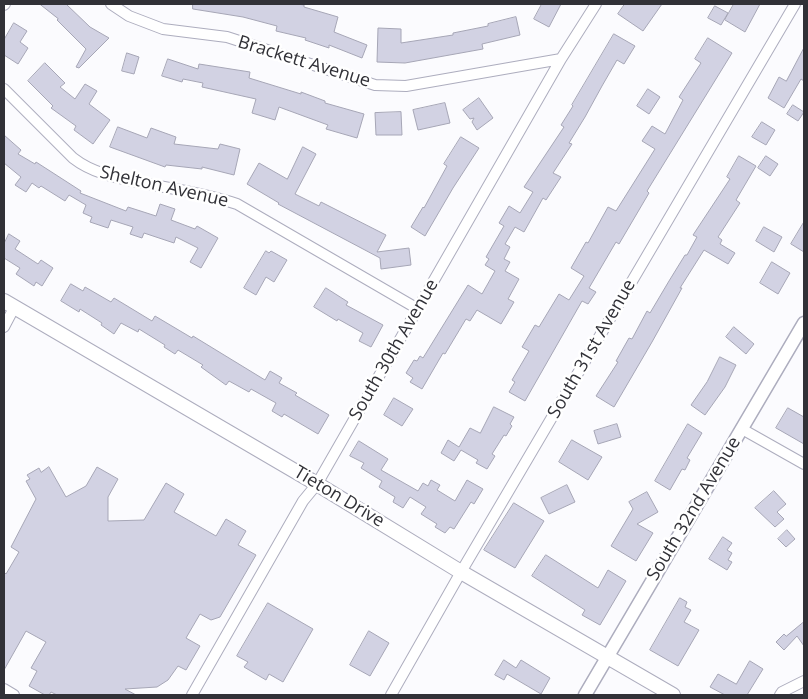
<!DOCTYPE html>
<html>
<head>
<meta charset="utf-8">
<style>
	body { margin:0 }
	#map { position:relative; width:808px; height:699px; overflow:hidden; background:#fbfbfe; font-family:"Open Sans",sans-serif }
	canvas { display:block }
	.frame { position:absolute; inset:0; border:5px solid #313137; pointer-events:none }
</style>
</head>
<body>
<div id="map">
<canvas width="808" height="699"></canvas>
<div class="frame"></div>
</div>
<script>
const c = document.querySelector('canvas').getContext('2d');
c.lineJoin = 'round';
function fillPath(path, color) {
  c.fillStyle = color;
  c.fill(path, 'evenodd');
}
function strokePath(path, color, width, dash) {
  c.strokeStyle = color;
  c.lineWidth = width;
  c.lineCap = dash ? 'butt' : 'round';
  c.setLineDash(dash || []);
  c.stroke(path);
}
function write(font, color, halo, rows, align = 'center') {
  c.font = font + ' "Open Sans",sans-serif';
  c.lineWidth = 5;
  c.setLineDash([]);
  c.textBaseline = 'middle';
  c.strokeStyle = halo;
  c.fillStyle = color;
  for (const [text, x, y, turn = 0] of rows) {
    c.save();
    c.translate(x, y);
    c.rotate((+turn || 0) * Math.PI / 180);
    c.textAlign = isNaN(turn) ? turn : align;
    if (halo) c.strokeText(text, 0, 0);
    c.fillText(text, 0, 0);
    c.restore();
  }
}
const building = new Path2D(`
	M40,4H66L90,27L109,38L79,68L76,67L86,49L57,20L58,19Z
	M193,4H298L304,5V7L338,17L334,32L367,45L362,58L329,45V48L305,40L306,38L276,31L277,26L243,17L193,9Z
	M542,4H561L549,27L534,19Z
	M625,4H662L643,31L618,14Z
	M734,4H760L745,32L725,20Z
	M715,6L728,13L721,25L708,18Z
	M516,17L520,35L482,44L483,49L405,63L377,62L378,28L401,29V43L453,35V33L488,26V24Z
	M14,23L27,31L20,42L28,48L18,64L4,55V40Z
	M614,34L635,46L624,64L617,60L602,86L585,117L569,143L572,144L553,173L561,177L546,200L543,198L524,232L515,227L505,244L510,247L504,259L510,262L505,271L519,279L508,299L514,302L501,324L477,310L470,321L466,319L445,354L443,353L422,389L410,382L413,378L406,373L414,360L417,361L420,356L423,358L468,285L482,294L495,271L485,265L489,259L486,257L504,226L499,223L509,206L520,213L533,192L524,187L564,127L561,125L573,106L572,105Z
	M708,38L732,53L647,191L649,193L619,244L616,242L589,288L596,292L588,304L582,301L525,401L509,392L515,382L512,380L529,351L522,347L535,325L539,327L559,294L569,300L584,276L571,268L586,242L588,243L608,207L616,211L655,149L642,141L652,126L665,134L683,100L679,97L701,63L695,59Z
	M804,48V81L801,79L784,108L768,98L779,77L786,81Z
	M127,53L139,57L134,74L122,71Z
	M168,59L198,69L199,64L250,72L249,78L301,94V92L325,101V103L364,114L357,138L326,129L328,125L279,107L275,120L252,113L256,99L202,87L203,83L183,79L182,82L162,76Z
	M45,63L65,83L60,87L75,99L85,84L97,91L89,104L110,120L93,144L74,130L76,126L51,108L53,106L28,81Z
	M648,89L660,97L649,114L637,106Z
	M479,98L493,118L477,130L472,122L474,118L470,119L463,110Z
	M445,103L450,123L418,130L413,110Z
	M793,105L804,112L798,121L787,114Z
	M401,112L402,135H376L375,113Z
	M762,122L775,130L766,145L752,137Z
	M118,127L147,138L151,128L176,137L174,144L218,149L220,144L240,149L234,175L202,167V169L166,165L165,167L110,147Z
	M4,135L21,150L18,154L35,164L36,162L50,171L81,191L80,193L126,211L128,207L156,216L160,204L175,209L171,220L195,229L197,226L218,238L201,268L190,262L198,248L176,237L174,243L144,233L142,238L130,234L133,227L111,220L108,228L90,222L92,217L83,213L86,205L69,195L65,201L41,186L39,188L32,183L26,192L15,185L21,177L4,163Z
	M461,137L479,148L453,188L425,236L411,227L423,207L424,208L447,166L444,164Z
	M303,147L316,154L295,194L319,206L321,202L386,235L377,252L409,248L411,265L381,269L380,258L278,204L279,203L247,184L259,163L287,179Z
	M739,156L756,166L736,200L740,203L718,237L722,240L720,244L735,253L728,264L704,250L680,288H682L652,342L614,407L596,396L618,362L616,361L629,338L632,339L647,311L650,313L669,281L685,255H687L697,237L693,235L730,179L727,177Z
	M766,156L778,164L770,176L758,168Z
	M804,222V252L791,244Z
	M764,227L782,237L774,252L756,241Z
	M9,234L20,241L15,249L38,264L41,260L53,268L42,286L36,282L34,286L16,274L20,268L4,258V244Z
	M266,251L269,253L271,251L287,260L274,282L266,277L256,295L244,288Z
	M772,262L790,273L778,294L760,283Z
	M71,284L83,291L85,287L111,302L114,298L152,321L155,316L192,338L193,336L265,380L270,371L282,378L279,383L297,393L295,395L329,415L318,434L284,414L282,417L272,411L276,403L251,389L249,392L229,381L226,385L201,367L203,365L178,350L175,354L164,347L165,345L139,329L138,332L121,323L114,334L101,325L102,323L80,309L79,312L61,301Z
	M326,288L348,302L346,305L383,325L371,347L359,341L363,333L338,319L337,321L314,307Z
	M734,327L754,344L746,354L726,337Z
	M720,357L736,365L725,387L705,415L691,405L707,382Z
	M394,398L413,409L402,426L384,415Z
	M494,407L514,417L510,424L512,426L506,436L504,435L492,454L495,456L487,469L476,463L478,460L461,450L454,461L441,453L448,440L459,447L470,428L480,433Z
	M788,408L804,417V444L776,428Z
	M617,424L621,437L598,444L594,431Z
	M688,424L702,433L687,458L690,460L685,470L682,469L670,490L655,481Z
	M572,440L602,457L588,480L559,462Z
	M359,441L388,459L381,470L418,491L423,483L428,486L431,480L440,485L437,490L455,501L467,480L483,489L474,504L471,502L454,529L450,527L445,533L435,527L437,524L421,514L426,507L410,497L403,508L393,502L395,497L379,487L382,481L361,468L364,463L350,456Z
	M49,467L66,497L86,486L97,467L118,479L108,497V521L144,520L166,483L184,494L174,512L216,536L226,519L246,531L238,545L256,555L220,617L211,620L200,614L186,638L200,646L186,670L178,666L168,680L157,687L125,689L136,695H57L51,692L49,695H45L29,686L37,671L31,668L46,642L26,631L4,670V572L6,574L19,552L11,547L36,499L26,481L30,479L27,475L39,468L41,472Z
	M567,485L575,502L549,514L541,498Z
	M774,491L786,504L777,512L784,519L775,527L755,508Z
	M647,492L658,512L637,524L653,533L636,561L611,546L633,509L629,502Z
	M514,503L544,521L515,568L484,550Z
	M787,530L795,539L786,547L778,539Z
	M723,537L732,543L727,550L732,553L728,560L732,562L727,570L709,559Z
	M546,555L598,588L608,570L626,581L600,625L582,615L585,610L532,576Z
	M680,598L687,602L685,607L691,610L684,622L699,630L678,666L650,650Z
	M268,603L313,629L283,682L269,674L266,680L244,667L248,662L237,656Z
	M804,622V646L797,636L784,650L776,642L784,634L786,636Z
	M369,631L389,643L370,676L350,665Z
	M504,660L516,668L521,660L550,678L541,694L507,674L504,680L495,675Z
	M750,661L763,669L747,695H725L710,687L718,674L736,684Z`);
const minor = new Path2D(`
	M111,4L129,16L163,29L227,37L375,85L406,86L561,59
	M4,5L5,4
	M4,89L73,158C96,176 125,179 153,185C182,190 210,195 237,204L418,309
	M4,327L14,308
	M742,429L804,464
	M4,689L14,695
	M192,695L303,501L317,484L561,59L596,4
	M391,695L461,572L795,4
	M780,695L782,692L804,681`);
const tertiary = new Path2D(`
	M585,695L804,323`);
const secondary = new Path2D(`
	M4,301L317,484L461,572L673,695`);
const streetNames = [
	["Brackett Avenue",304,62,17],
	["Shelton Avenue",164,187,13],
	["South 31st Avenue",592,349,-60],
	["South 30th Avenue",394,350,-60],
	["Tieton Drive",339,497,31],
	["South 32nd Avenue",694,509,-59]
];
fillPath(building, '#d2d2e3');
strokePath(building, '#a6a6b6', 1);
strokePath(minor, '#adadbe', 12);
strokePath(tertiary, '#adadbe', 15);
strokePath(secondary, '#adadbe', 16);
strokePath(minor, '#fff', 10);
strokePath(tertiary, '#fff', 12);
strokePath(secondary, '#fff', 14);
write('18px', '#313137', '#fff', streetNames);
</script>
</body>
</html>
